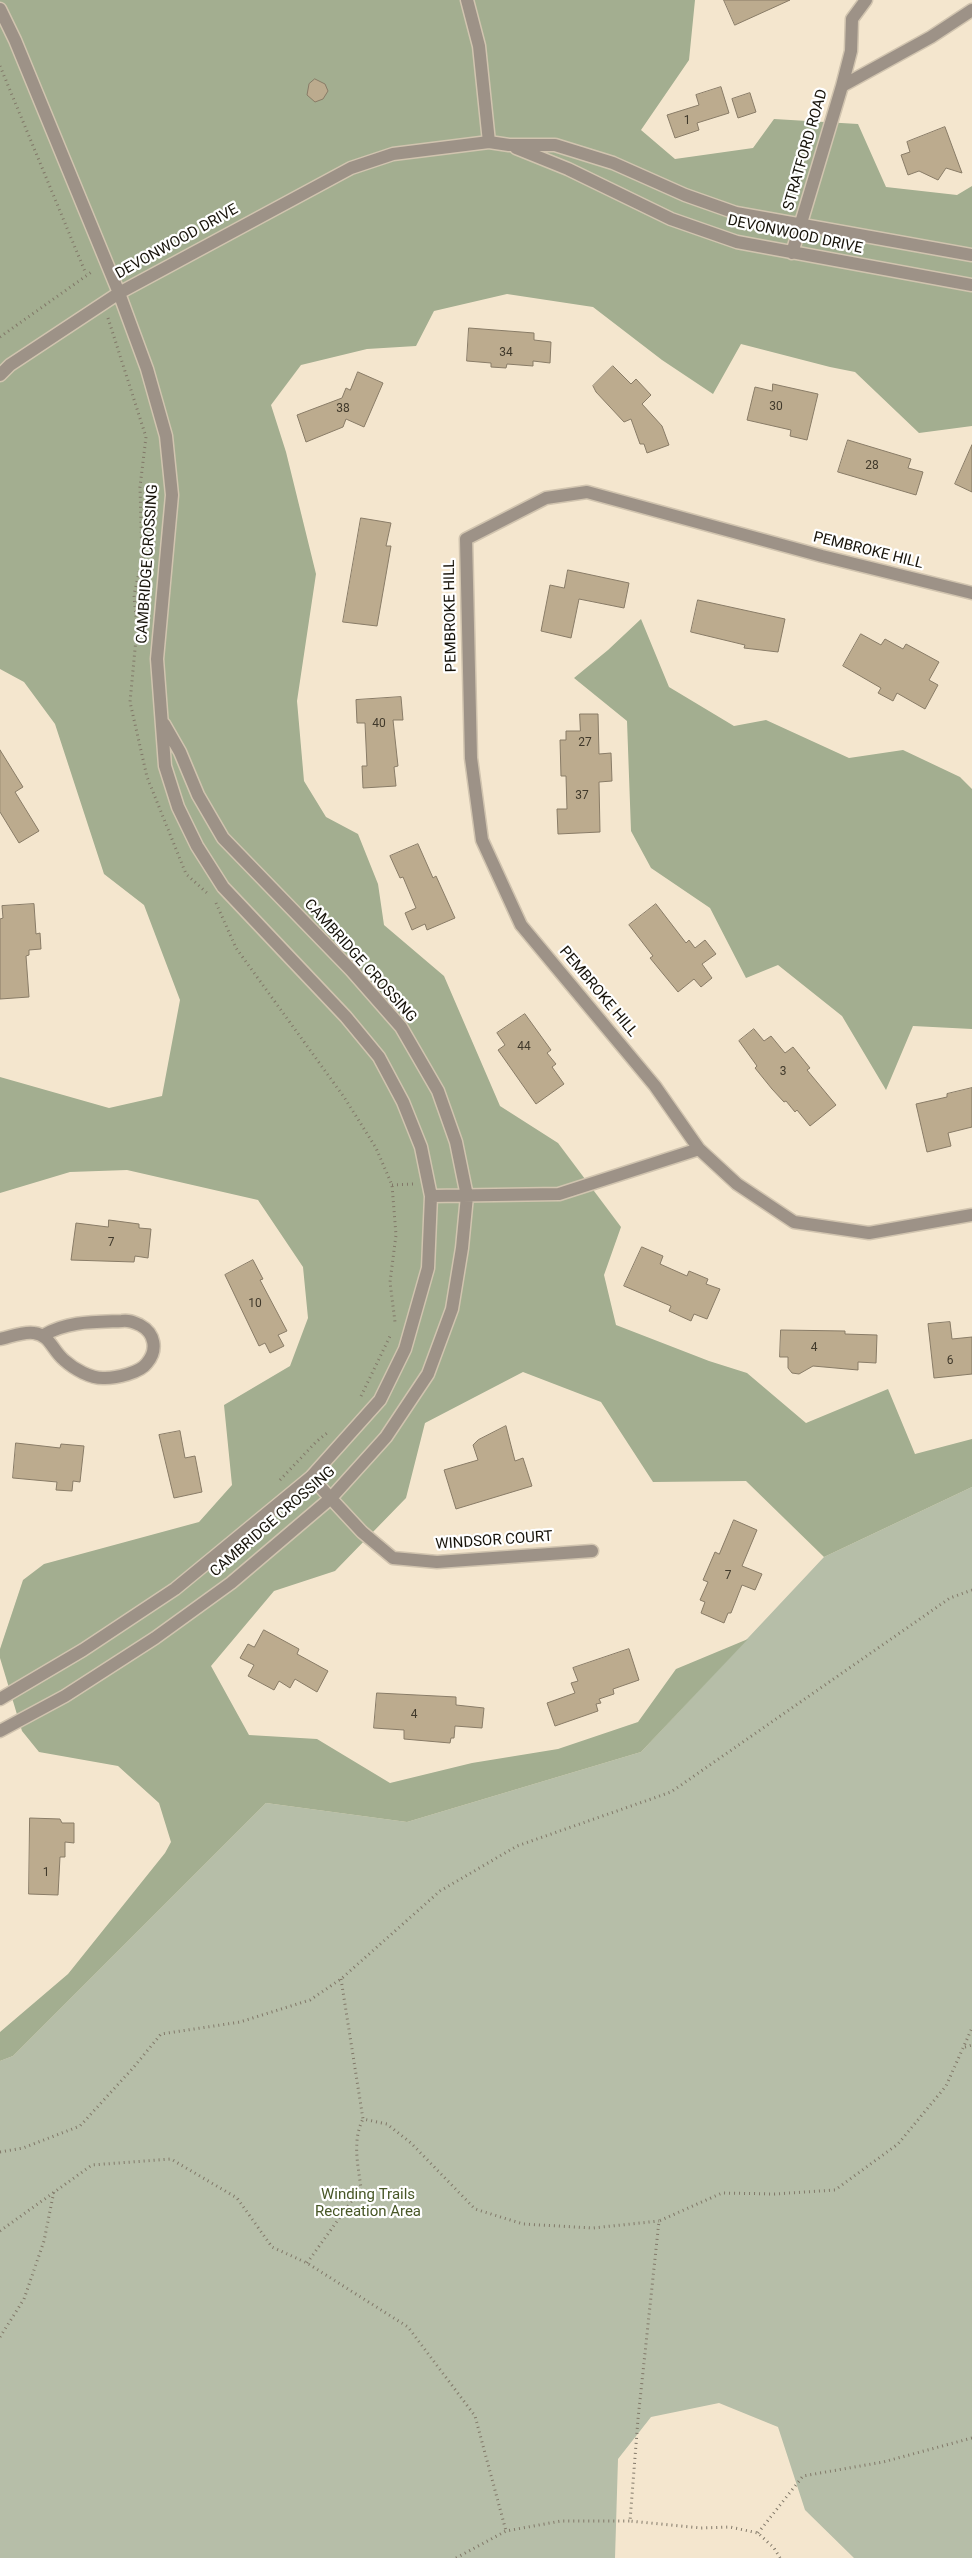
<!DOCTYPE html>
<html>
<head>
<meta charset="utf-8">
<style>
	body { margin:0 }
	canvas { display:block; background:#f4e6ce }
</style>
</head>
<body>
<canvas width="972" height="2558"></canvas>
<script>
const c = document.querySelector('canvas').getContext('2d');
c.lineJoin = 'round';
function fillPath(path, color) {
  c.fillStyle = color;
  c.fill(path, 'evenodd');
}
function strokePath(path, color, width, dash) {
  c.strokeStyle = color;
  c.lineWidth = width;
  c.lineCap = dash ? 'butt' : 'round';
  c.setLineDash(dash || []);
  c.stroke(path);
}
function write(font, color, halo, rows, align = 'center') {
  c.font = font + ' Roboto,sans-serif';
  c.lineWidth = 4.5;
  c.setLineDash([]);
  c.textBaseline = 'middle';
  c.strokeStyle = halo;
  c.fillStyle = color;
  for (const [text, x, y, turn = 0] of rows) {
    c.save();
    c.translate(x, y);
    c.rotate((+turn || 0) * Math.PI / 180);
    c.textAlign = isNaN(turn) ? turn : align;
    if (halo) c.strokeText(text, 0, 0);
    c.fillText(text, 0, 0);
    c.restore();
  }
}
const green = new Path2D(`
	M972,1487V2558H854L805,2510L778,2427L719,2403L651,2417L618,2459L615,2558H0V2061L13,2056L266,1803L407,1822L641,1752L824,1557Z`);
const forest = new Path2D(`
	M0,0H695L689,60L641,130L675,159L753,148L774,119L858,124L886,187L957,195L972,186V426L919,433L855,372L830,367L741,344L713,394L662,360L593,307L507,294L434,311L416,346L367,349L301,365L271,405L286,452L316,574L297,701L304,781L326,817L358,834L378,884L384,925L444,976L500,1106L558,1143L621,1227L604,1275L616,1325L709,1361L747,1373L806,1423L888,1389L915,1454L972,1439V1487L824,1557L746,1481L653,1482L601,1402L523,1372L425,1423L406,1498L335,1571L274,1591L211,1666L249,1735L317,1739L390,1783L472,1763L558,1749L638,1722L676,1669L748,1639L641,1752L407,1822L266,1803L13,2056L0,2061V2032L68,1974L165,1853L171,1842L159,1803L118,1766L39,1752L22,1731L0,1658V1649L23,1580L44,1564L199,1522L232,1485L224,1405L290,1366L308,1318L303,1267L258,1200L127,1170L70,1172L0,1193V1077L109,1108L162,1096L180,1000L144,905L104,874L55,724L24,682L0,669Z
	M641,619L669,687L734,726L766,720L849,758L903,750L960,777L972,789V1029L913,1026L886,1090L842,1016L778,965L746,978L710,908L651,868L631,831L627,721L574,678L608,650Z`);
const building = new Path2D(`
	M724,0H790L735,25Z
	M315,79L325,84L328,91L323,99L315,102L307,95L309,84Z
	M721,87L729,113L697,123L699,130L675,138L667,115L699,105L696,95Z
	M750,93L756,112L738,118L732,99Z
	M945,127L962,173L946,168L938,180L919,171L908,175L901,155L910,152L907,142Z
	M469,328L534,333V340L551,342L550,363L533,361V366L507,364L506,368L491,367V363L467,361Z
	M613,366L631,384L636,379L651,395L642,404L662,426L669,445L647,453L644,444H640L631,419L624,422L596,392L593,386Z
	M358,372L383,383L364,427L346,419L343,427L306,442L297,415L342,398L346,388L350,390Z
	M773,384L818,394L807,440L790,436L791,430L747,420L755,387L772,391Z
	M848,440L911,459L908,468L923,472L916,495L838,472Z
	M972,445V492L955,484Z
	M361,518L391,523L386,546H391L377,626L343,622Z
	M568,570L629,583L624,608L579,599L571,638L541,631L550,585L564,588Z
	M698,600L785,619L778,652L744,648L745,645L691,632Z
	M861,634L881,645L885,639L903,649L906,644L939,662L929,680L938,685L925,709L897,693L893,701L878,693L881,688L843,666Z
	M401,697L403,720H393L398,766L394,767L396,786L363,788L362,766H367L365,723H357L356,700Z
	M580,714H598L599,754L611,753L612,781L599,782L600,832L558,834L557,809H567L566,776H561L560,740H566V731H580Z
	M0,750L23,787L15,792L39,831L19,843L0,812Z
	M418,844L433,878L436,876L455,918L427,930L425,924L412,930L405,913L416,908L403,877L400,878L390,856Z
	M34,904L36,934L40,933L41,949L29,950V955L26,956L29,997L0,999V919L3,918L2,906Z
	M656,904L686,943L689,940L695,948L705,940L716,954L702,964L712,978L701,987L694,979L678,992L650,958L653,956L629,925Z
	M525,1014L551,1050L547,1053L556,1064L552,1067L564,1084L536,1104L498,1050L505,1045L497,1033Z
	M754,1029L764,1041L771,1036L785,1053L793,1047L810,1068L807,1070L836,1105L810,1126L797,1110L795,1112L786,1101L784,1102L772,1089L755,1068L757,1066L739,1041Z
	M972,1088V1127L948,1133L951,1146L927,1152L916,1104L947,1097V1094Z
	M109,1220L139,1224V1228L151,1229L148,1258L135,1256L134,1262L71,1260L76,1223L108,1227Z
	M642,1247L663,1256L660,1264L687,1276L689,1271L708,1279L706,1284L720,1289L707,1319L694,1314L691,1321L669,1311L671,1306L624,1286Z
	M253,1260L263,1279L260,1280L287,1331L278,1335L284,1346L270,1353L265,1343L259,1346L225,1275Z
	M950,1322L952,1339L972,1337V1374L934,1378L928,1324Z
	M781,1330L845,1331V1334L877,1335L876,1363L858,1362V1370L813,1366L799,1374L792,1373L788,1368V1357H780Z
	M506,1426L515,1461L523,1458L532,1486L456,1509L444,1470L478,1460L473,1445L478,1440Z
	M180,1431L185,1458L195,1456L202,1492L174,1498L159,1435Z
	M16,1443L60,1448L61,1444L84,1446L80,1482L73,1481L72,1491L56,1490L57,1482L13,1478Z
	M734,1520L757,1530L742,1566L762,1574L755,1590L742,1585L731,1613H728L724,1623L701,1613L705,1602L700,1600L708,1582L703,1580L715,1552L719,1554Z
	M264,1630L299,1649L297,1654L328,1671L317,1692L295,1679L290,1688L279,1681L274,1690L248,1676L254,1665L240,1658L248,1644L254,1647Z
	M629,1649L639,1680L613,1689L614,1694L599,1699L601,1703L596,1704L598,1711L555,1726L547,1703L575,1693L571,1683L578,1681L573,1668Z
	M377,1693L456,1697V1705L484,1708L482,1728L455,1726L454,1738H451L450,1743L404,1739V1730L374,1728Z
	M30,1818L60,1819L62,1823H74V1843L65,1842V1857H60L58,1895L29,1894Z`);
const path = new Path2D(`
	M0,66L86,274
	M108,318L146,437L140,487L142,559L134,595L137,628L130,702L147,777L186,874L207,893
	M0,337L93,271
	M216,903L236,948L344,1097L376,1148L392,1185L396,1235L390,1282L395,1322
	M392,1185L414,1184
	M361,1396L391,1334
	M280,1480L316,1442L327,1433
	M341,1979L363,2119L387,2124L411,2143L475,2209L523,2224L593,2228L659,2221
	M965,2047L972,2045
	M0,2152L23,2148L80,2126L133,2068L161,2034L240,2022L310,2000L341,1979L440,1891L517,1846L671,1792L950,1598L972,1590
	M0,2231L92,2165L171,2159L237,2198L272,2247L307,2263L408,2327L475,2416L506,2531
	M307,2263L361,2188C358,2165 352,2141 363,2119
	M0,2337L24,2299L44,2241L54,2191
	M758,2533L803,2476L883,2462L972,2438
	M456,2558L506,2531L561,2521H630
	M780,2558L774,2548L758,2533L730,2527L701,2528L630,2521L638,2419L659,2221L722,2193L775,2194L835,2190L898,2144L946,2086L972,2028`);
const minor = new Path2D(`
	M467,0L479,46L489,142
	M0,9L15,40L119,293L351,168L393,154L489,142L509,145H555L613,163L685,195L736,213L972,255
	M842,86L851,51L852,19L866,0
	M516,148L568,169L671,219L737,242L972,285
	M792,253L842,86L931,37L972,10
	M0,375L10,365L119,293L147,369L166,436L172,495L157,659L165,766L178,807L197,846L223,887L346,1017L379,1057L403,1102L421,1147L431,1196L428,1268L405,1349L380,1400L311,1477L175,1589L83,1650L0,1699
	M972,593L822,556L587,492L546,498L466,539L471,758L482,840L521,925L655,1086L699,1149L737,1184L794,1222L869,1233L972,1215
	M431,1196L559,1194L699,1149
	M0,1339C10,1337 24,1331 34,1333C50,1335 52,1350 64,1360C74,1369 91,1379 105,1378C116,1378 140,1373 147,1363C158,1350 155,1333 140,1325C133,1322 129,1320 122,1321C94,1322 68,1321 44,1335
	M311,1477L362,1532L393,1558L437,1562L592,1551
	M0,1731L65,1696L155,1638L231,1583L331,1498L386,1437L428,1374L452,1309L462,1248L467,1196L456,1142L438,1091L401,1027L351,970L223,838L198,795L180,752L164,724`);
const numberNames = [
	["1",687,121],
	["34",506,353],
	["30",776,407],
	["38",343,409],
	["28",872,466],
	["40",379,724],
	["27",585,743],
	["37",582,796],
	["44",524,1047],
	["3",783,1072],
	["7",111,1243],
	["10",255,1304],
	["4",814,1348],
	["6",950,1361],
	["7",728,1576],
	["4",414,1715],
	["1",46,1873]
];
const streetNames = [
	["STRATFORD ROAD",806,150,-74],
	["DEVONWOOD DRIVE",795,235,12],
	["DEVONWOOD DRIVE",177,242,-29],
	["PEMBROKE HILL",868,551,14],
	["CAMBRIDGE CROSSING",148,564,-86],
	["PEMBROKE HILL",451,616,-91],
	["CAMBRIDGE CROSSING",360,961,48],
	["PEMBROKE HILL",598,992,50],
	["CAMBRIDGE CROSSING",273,1522,-41],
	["WINDSOR COURT",494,1541,-4]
];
const parkNames = [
	["Winding Trails",368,2195],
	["Recreation Area",368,2212]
];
fillPath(green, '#b6bea8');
fillPath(forest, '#a3ae90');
fillPath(building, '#bcab8e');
strokePath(building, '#897c67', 1);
strokePath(minor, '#d1c4af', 15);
strokePath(path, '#817868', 3, [1, 4]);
strokePath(minor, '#9d9287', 12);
write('12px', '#40392b', null, numberNames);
write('15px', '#17130a', '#fff', streetNames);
write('15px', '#485727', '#fff', parkNames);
</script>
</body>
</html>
